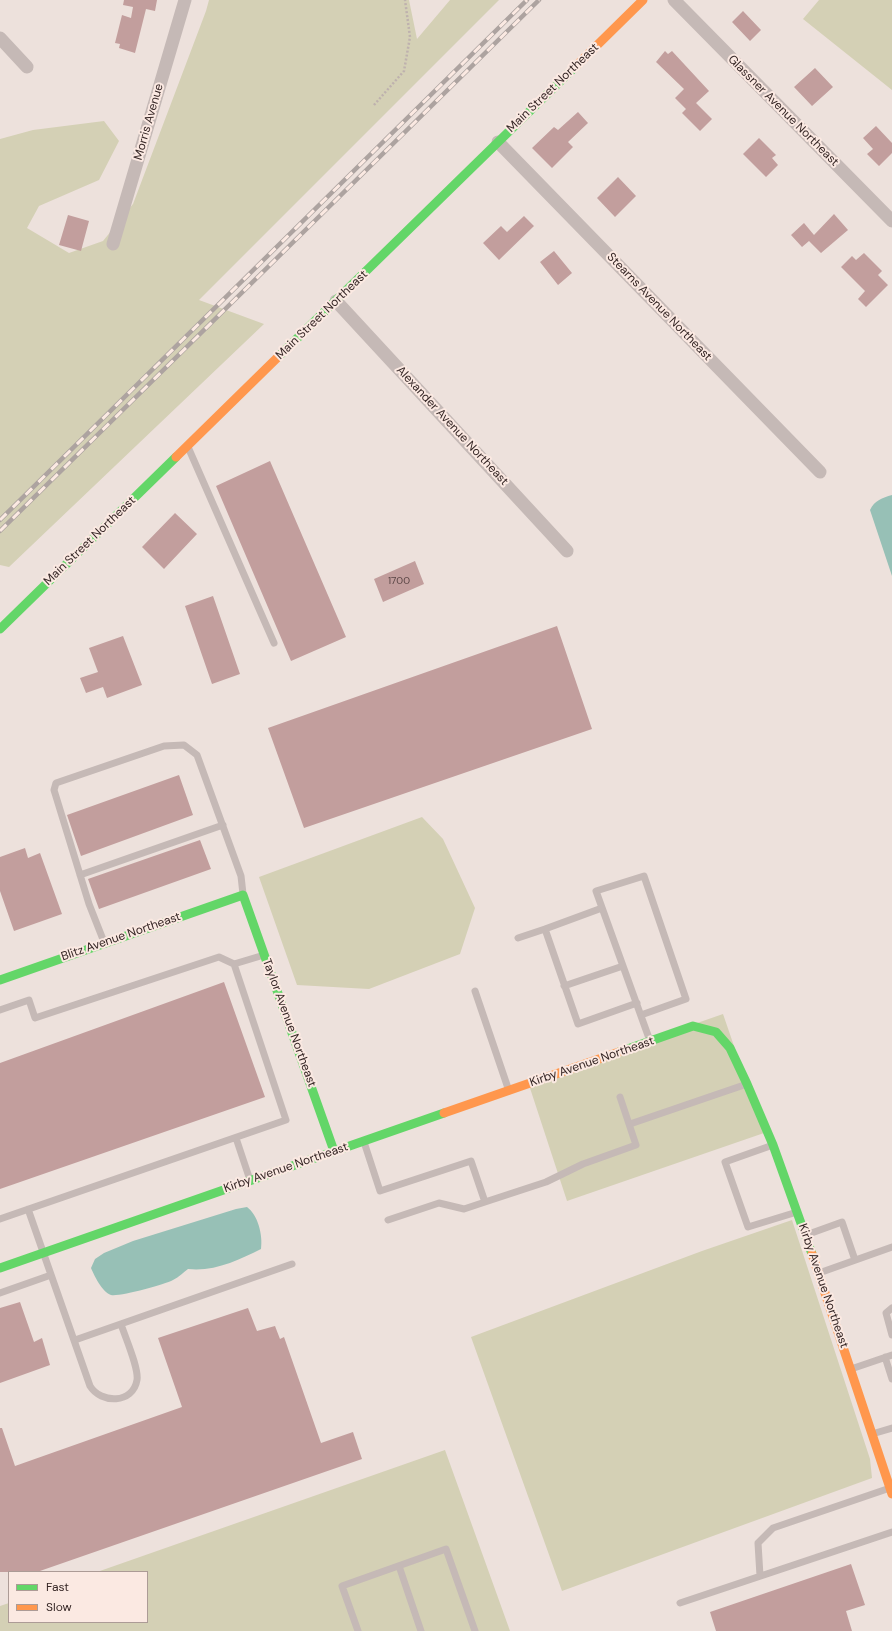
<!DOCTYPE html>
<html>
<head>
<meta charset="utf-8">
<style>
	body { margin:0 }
	#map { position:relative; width:892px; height:1631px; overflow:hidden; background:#ede1dc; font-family:"DM Sans",sans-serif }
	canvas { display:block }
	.legend { position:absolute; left:8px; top:1571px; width:140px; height:52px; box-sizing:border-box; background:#fbe9e2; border:1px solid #ac9b96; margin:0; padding:5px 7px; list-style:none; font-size:12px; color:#352625 }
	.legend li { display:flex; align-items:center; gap:8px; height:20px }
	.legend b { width:20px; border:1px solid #ac9b96 }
</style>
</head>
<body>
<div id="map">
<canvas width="892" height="1631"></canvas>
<ul class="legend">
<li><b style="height:5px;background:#63d668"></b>Fast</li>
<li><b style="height:5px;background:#ff974d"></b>Slow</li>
</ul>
</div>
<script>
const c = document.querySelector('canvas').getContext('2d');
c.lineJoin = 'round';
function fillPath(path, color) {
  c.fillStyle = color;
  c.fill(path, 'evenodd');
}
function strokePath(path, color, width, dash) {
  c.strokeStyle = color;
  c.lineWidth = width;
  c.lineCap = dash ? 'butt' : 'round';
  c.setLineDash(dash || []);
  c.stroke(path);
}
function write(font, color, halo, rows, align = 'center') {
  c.font = font + ' "DM Sans",sans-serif';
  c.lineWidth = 4;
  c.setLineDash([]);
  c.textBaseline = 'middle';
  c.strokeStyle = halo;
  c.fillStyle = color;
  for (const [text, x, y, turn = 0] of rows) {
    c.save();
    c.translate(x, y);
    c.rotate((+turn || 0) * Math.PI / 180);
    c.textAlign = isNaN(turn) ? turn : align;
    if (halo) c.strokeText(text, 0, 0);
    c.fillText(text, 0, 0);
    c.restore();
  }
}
const green = new Path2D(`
	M209,0H409L417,39L450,0H499L199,300L264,324L9,567L0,565V139L33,130L104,121L119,141L99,180L39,206L27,228L69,253L103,241L133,204L206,11Z
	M819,0H892V90L803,19Z
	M422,817L443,839L475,908L460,954L369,989L297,985L259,877Z
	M723,1014L764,1133L567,1201L528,1082Z
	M792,1220L870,1459L872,1478L562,1591L471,1337L702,1251Z
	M445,1450L510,1631H0V1606L9,1603V1622H147V1572H97Z`);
const water = new Path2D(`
	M892,495V576L870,510C875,500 882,498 892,495Z
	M247,1207C258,1215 263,1235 261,1249C239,1260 214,1272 188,1269C184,1272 179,1277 173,1280C164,1285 119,1297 111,1295C102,1292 94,1275 91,1268L95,1259L104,1253L133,1241L236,1209Z`);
const building = new Path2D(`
	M124,0H157L155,11L146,9L135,53L119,48L120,44L115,43L122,15L131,18L133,7L123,5Z
	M743,11L761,30L750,41L732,22Z
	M665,51L668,54L672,51L709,91L696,103L712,119L700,131L682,113L686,109L675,98L684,89L656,62Z
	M815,68L833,87L812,106L794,87Z
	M578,112L588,123L568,142L573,147L552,168L532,148L554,127L558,130Z
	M876,126L892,143V153L879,166L867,154L873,149L863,138Z
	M759,138L776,155L772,158L778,165L766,177L743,154Z
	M618,177L636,196L615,217L597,198Z
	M834,214L848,230L821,253L809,241L802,247L791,235L804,223L814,235Z
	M68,215L89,221L81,251L59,245Z
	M524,216L534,226L499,260L483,243L501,226L507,232Z
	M554,251L572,273L558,285L540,262Z
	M864,253L882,271L878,275L888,285L866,307L858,299L865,291L841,267L852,256L856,260Z
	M270,461L346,637L291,661L216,486Z
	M175,513L197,534L164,569L142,547Z
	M415,561L424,584L383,602L374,579Z
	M213,596L240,674L212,684L185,606Z
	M557,626L592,729L304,828L268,728Z
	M123,636L142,685L107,698L103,687L86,693L80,678L98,672L89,648Z
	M179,775L193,815L81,856L67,815Z
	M200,840L211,869L99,909L88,879Z
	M25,848L28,858L40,853L62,914L14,931L0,891V857Z
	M224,982L265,1097L0,1189V1063Z
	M20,1302L34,1342L42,1338L50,1365L0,1383V1308Z
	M248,1308L257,1331L275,1326L280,1339L284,1337L321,1443L353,1432L362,1459L37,1572H0V1428H2L15,1466L182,1407L158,1338Z
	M851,1564L865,1605L846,1611L852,1631H716L710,1612Z`);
const path = new Path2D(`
	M374,105L404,71L410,37L405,0`);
const lane = new Path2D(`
	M188,447L274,643
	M80,875L223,825
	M602,908L545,929L578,1024L637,1003
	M518,938L545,929
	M104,942L89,904L54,790L56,783L164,746L184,745L197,755L241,876L243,894
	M564,986L623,966
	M475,991L509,1091
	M0,1010L29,1000L35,1018L219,957L234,964L264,955
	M641,1015L686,999L644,876L596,891L650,1041
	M630,1124L747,1084
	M236,1138L250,1180
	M364,1142L380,1191L471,1161L485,1202L464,1209L439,1203L388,1220
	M773,1145L725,1162L748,1227L797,1212
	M485,1202L546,1182L583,1164L636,1145L620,1097
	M28,1209L90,1386C101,1404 133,1404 137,1380C139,1368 125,1337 121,1324
	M0,1219L286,1120L234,964
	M806,1235L842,1222L855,1260
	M819,1273L892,1247
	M0,1293L51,1275
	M892,1308L886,1313L892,1335
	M75,1340L292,1264
	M885,1357L892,1379
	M851,1369L892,1355
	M872,1434L892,1428
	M399,1566L421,1631
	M760,1576L758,1543L773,1528L890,1488
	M680,1603L892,1532
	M358,1631L342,1586L446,1549L475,1631`);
const street = new Path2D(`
	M674,0L892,221
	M0,38L27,67
	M498,142L820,472
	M113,244L185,0
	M336,301L567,551`);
const fast = new Path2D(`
	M278,357L577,65
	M0,629L176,457
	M0,980L243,895L334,1151
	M619,1052L693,1026L716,1032L730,1048L747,1084L773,1145L812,1254
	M0,1268L444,1113`);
const slow = new Path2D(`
	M577,65L643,0
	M176,457L278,357
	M444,1113L619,1052
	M812,1254L892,1494`);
const rail = new Path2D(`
	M0,520L527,0
	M0,531L539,0`);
const numberNames = [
	["1700",399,581]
];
const streetNames = [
	["Main Street Northeast",553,88,-44],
	["Glassner Avenue Northeast",783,111,45],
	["Morris Avenue",149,122,-74],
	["Stearns Avenue Northeast",659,307,46],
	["Main Street Northeast",322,315,-44],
	["Alexander Avenue Northeast",452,426,47],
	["Main Street Northeast",90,541,-44],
	["Blitz Avenue Northeast",121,937,-19],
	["Taylor Avenue Northeast",289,1023,70],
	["Kirby Avenue Northeast",592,1062,-19],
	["Kirby Avenue Northeast",286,1168,-19],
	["Kirby Avenue Northeast",823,1286,71]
];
fillPath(green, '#d4d0b5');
fillPath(water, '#97c0b6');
fillPath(building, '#c29e9d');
strokePath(path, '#beb1ae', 2.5, [2, 2]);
strokePath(lane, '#c5b9b6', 7);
strokePath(street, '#c5b9b6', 13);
strokePath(fast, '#63d668', 9);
strokePath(slow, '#ff974d', 9);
strokePath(rail, '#ada3a0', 4.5);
strokePath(rail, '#fbe9e2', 3, [9]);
write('10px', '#584443', null, numberNames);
write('12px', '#352625', '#fbe9e2', streetNames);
</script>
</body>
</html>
